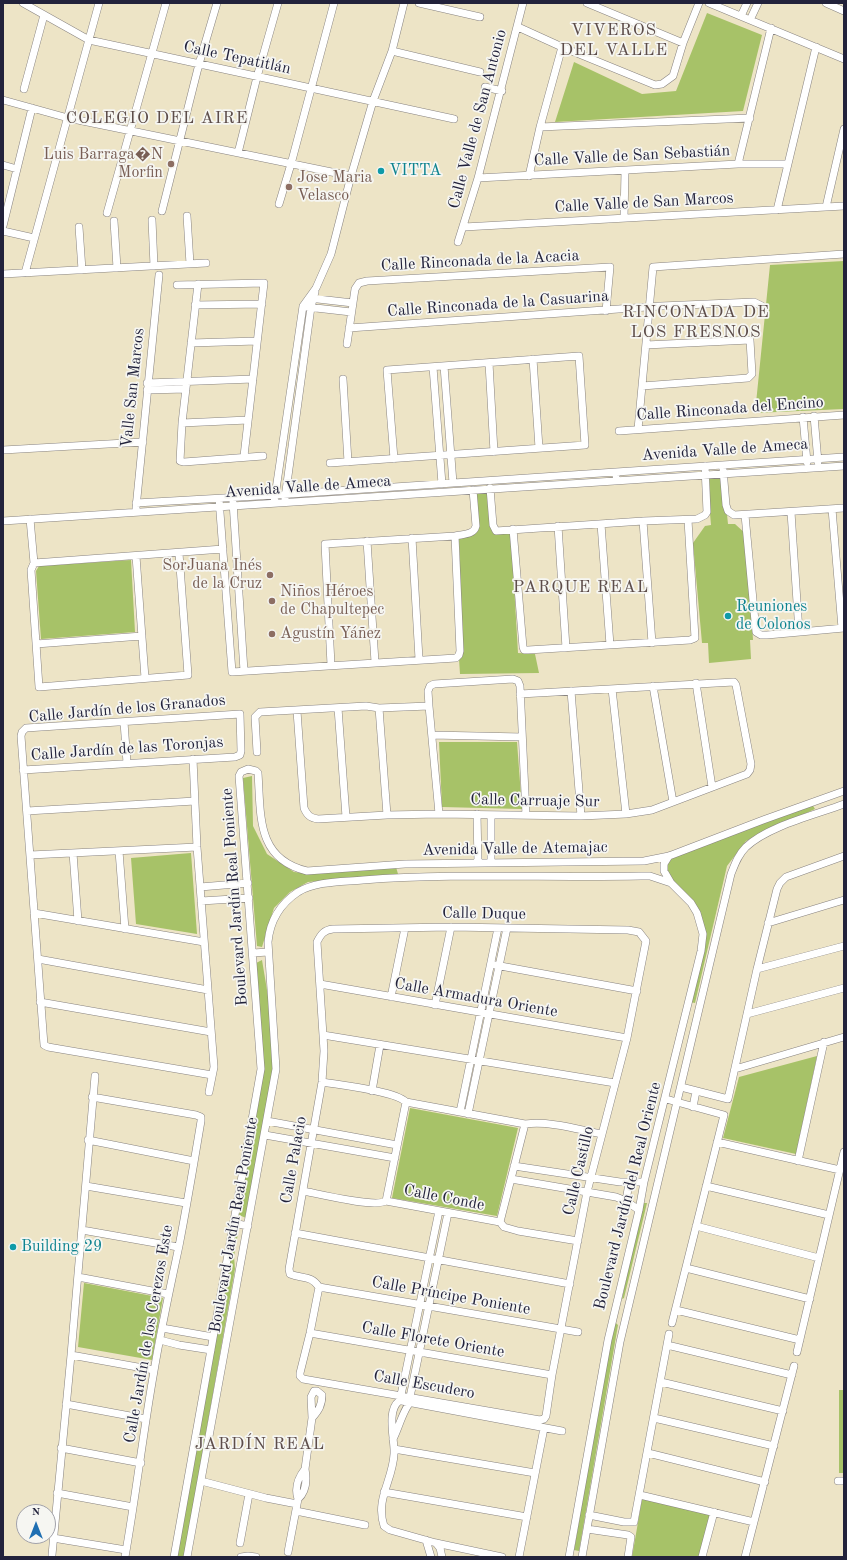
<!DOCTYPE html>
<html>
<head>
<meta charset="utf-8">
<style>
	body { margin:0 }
	#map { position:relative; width:847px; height:1560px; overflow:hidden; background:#ede4c6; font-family:"Old Standard TT",serif }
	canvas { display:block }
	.frame { position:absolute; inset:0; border:4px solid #22223b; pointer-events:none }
	.north { position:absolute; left:16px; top:1504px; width:40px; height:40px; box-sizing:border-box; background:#f6f6f2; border:1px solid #a1a1a9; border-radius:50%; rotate:0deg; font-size:11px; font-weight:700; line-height:16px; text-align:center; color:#22223b }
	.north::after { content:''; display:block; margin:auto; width:14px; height:18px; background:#1f6fb2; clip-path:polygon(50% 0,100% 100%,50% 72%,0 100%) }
</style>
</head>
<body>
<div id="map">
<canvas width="847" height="1560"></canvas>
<div class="frame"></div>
<div class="north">N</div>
</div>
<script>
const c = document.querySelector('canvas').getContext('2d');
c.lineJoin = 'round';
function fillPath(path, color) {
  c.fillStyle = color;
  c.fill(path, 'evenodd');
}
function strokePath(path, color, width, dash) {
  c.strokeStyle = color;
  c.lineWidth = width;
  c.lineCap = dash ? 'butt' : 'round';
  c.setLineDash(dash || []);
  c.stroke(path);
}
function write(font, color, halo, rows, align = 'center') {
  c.font = font + ' "Old Standard TT",serif';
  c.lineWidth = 3.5;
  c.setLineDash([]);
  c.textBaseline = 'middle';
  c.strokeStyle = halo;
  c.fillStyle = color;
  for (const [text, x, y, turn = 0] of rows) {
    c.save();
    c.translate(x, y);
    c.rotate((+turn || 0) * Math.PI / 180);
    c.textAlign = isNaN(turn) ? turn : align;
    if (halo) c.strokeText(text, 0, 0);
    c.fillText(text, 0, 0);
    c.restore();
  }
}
const green = new Path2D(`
	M707,13L762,35L743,111L555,122L574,62L642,94L676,91Z
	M844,261V409L755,413L770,265Z
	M723,477L728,524H735L747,535L753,640H750L751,659L709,663L708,643H702L693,543L705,526L711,525L707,478Z
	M489,491L491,525L511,533L518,653L535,654L539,673L460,674L459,659L462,656L459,539L472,535L476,492Z
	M131,560L135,632L41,639L36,571L39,566Z
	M439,742H517L522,809L442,807Z
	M252,776L253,826L267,854L294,872L312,874L396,867L398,874L308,882L290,892L274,908L262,947L257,946L243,778Z
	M812,804L815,809L746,841L727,866L695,1003L690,1002L702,951L701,921L668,876L665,864L669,857Z
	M191,853L197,934L136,924L131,858Z
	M262,960L269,1002L273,1068L246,1218L239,1215L264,1068L256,963Z
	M817,1056L796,1154L723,1138L739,1077Z
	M410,1108L518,1128L497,1216L392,1198Z
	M641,1203H647L624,1298L622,1299Z
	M233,1233H238L234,1256L235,1269L184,1557H177Z
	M84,1283L163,1298L152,1360L78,1347Z
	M615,1322L618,1325L579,1551L574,1550L613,1325Z
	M839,1390H844V1473H839Z
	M642,1499L710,1514L699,1557H632Z`);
const minor = new Path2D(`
	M23,3L89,40L454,119
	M419,3L480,17
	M587,3L683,43
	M709,3L844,59
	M826,3L844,11
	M741,16L747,3
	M750,20L758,3
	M518,27L562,47L655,85L662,84L673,76L683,43L699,3
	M392,51L480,72
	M485,87L502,91
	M24,89L44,15
	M3,100L68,118L351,176
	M540,127L750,118
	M238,153L257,77L278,3
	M738,164L771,28
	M3,165L17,169
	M529,176L540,127L562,47
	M478,178L738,164H787
	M279,204L291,164L334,3
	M826,207L844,129
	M777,210L816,47
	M162,211L199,64L217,3
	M107,213L166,3
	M187,216L190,264
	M624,218L625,171
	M152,220L154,266
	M114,221L117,268
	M3,226L32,108
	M79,227L82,270
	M464,227L844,206
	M3,231L34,238
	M458,242L478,178L523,3
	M25,273L99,3
	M3,274L206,263
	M198,284L182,423L180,461L184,462L263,456
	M177,285L264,283L244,456
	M309,298L353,303
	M195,305L262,304
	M307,307L351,312
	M349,328L661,306L754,302L762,306
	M191,343L257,341
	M347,344L355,289L359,283L367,281L610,267L606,311
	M533,359L539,448
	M489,363L494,452
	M444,366L453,483
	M433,367L442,484
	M343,379L348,462
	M147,383L253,379
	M642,386L748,378L752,374L750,340L646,345
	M147,390L186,389
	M814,416L818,462
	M803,417L807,462
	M182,423L248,420
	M638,429L653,267L844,254
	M619,431L844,415
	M3,450L143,442
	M330,463C415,457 500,451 585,445L579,356L387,370L394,459
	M723,469L726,505L728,511L734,515L844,508
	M616,476V472L844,457
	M490,488L493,525L496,531L643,521L697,519L705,515L707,512L705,466
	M285,498L311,307L315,292
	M219,499L232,672L456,658L459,655L460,651L455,536
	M233,502L244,671
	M136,503L276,495L616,472
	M274,503L303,306L316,288L331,254L351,176L373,101L392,51L404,3
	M136,508L159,275
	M832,509L842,628
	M791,512L799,632
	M745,515L756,632L761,635H767L844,628
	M30,519L34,563L31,570L39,687L188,675L179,553
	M3,521L844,466
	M643,521L652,643
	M601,524L610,645
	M558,526L566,648
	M513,529L523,647L524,650H528L690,640L695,638L688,520
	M412,538L419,659
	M367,541L375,662
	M136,556L145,678
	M34,563L223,549
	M36,644L142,636
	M331,665L325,544L455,536C463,534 474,535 476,526L473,490
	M696,683L712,787
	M653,686L673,802
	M612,689L626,814
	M571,691L581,816
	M338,708L346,817
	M379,708L387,815
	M297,711L304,808C307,815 310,818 318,819L387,815L439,814L581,816L626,814L652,810L747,774L750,770L751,764L736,685L734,682L520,694
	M124,722L127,763
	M432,735L522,737
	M257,752L255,717L260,712L366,706L379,708L429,706
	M193,759L197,847L214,1067L209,1092
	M23,770L235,757L240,755L241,751L240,714L26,728L22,732L21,736L44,1045L48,1047L212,1075
	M27,811L195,801
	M439,814L429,706L428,691L430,686L434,684L513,679L518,681L520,686L526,815
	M477,814L478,863
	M491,815V863
	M119,851L125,929
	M73,853L78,921
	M30,855L197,847
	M200,887L248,883
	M235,899V884
	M201,901L249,898
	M34,913L204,942
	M768,923L844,900
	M451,927L628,930L639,932L646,941L627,1038L587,1192L552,1375L546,1416L544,1419L540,1420L303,1379L300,1376V1373L310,1333L319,1287C311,1275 302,1279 290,1274L289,1269L322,1082L324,1051L317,942C321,934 324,930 333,929Z
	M253,953L268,952
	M38,959L208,990
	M495,965L637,991
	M757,969L844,946
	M320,984L627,1038
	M391,997L405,928
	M40,1002L211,1032
	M435,1005L451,927
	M747,1014L844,988
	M323,1035L615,1083
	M735,1069L844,1037
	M322,1082C340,1085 395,1091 406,1102L525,1124C551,1121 576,1129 602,1134
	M681,1087L728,1099L757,969L777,889L780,883L786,877L844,856
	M372,1091L380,1045
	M92,1097L196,1115L201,1117V1121C194,1163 187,1205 179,1246C170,1288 161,1329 154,1371C143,1433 136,1495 125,1557
	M666,1099L724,1115L672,1323
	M693,1107L696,1091
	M460,1112L498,928
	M468,1114L507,928
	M267,1121L397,1145
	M265,1135L395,1158
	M88,1140L194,1161
	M717,1142L840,1170
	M798,1161L824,1042
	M514,1166L620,1182H644
	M511,1179L616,1197L626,1201L639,1210
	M86,1186L186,1203
	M706,1186L829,1215
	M303,1191C319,1194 375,1208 386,1201L500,1222L504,1227L518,1231L578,1241
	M386,1201L406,1102
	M626,1201L629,1183
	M500,1222L525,1124
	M233,1223L248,1226
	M696,1226L819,1258
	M82,1230L178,1247
	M295,1233L570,1284
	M686,1268L810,1299
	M78,1277L168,1294
	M319,1287L578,1332
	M676,1310L800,1340
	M162,1328L213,1337
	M310,1333L552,1375
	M160,1340L179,1345L211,1350
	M667,1345L792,1375
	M797,1352L844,1152
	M71,1355L154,1370
	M661,1382L783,1411
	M314,1391H317L322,1395C322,1405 319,1410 312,1418L311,1397Z
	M401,1395L439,1211
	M410,1397L448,1213
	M66,1404L146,1419
	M654,1418L774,1446
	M393,1439C398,1430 404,1407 411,1402
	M61,1448L141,1463
	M394,1449L535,1473
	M648,1453L765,1482
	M201,1481L266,1498L297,1504
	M838,1481H844
	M384,1492L527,1517
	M57,1493L133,1507
	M640,1495L754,1522
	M298,1499C294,1487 298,1478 305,1469
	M296,1511L365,1525
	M589,1515L624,1522H634L669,1334
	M587,1529L628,1535L631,1537L628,1557
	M53,1538L126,1550
	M426,1540L431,1557
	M240,1543L249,1494
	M436,1543L440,1548L442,1557
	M288,1552L298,1499C307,1491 307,1480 305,1469L312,1418
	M52,1555L71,1355L95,1076
	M174,1557L261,1069L239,776L241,772L248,769L256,771L258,773C261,815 256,859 307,871L405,864L644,861L669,856L763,820L844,791
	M187,1557L276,1069L268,942C270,921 280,904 298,892C316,881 342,882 363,880C455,873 548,878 641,876H650L671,883
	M241,1557L248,1556L256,1557
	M502,1557L436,1543L390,1530L384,1526C375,1499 393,1480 394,1454C395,1440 386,1411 399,1401H402L562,1431
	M519,1557L544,1428
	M569,1557L608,1340L639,1210L644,1182L701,951L703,934L697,913L691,903L671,883L664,871V864L669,856
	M582,1557L620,1342L731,874C735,864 738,855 746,847C768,826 815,815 844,804
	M702,1557L714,1512
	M745,1557L794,1366`);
const markers = [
	[171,164,4,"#8d6e63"],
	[381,171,4,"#0f9aa8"],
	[289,187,4,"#8d6e63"],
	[270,575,4,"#8d6e63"],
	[272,601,4,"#8d6e63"],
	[728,616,4,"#0f9aa8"],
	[272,634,4,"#8d6e63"],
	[13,1247,4,"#0f9aa8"]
];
const streetNames = [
	["Calle Tepatitlán",237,58,12],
	["Calle Valle de San Antonio",478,119,-75],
	["Calle Valle de San Sebastián",632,156,-3],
	["Calle Valle de San Marcos",644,203,-3],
	["Calle Rinconada de la Acacia",480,261,-3],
	["Calle Rinconada de la Casuarina",498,304,-4],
	["Valle San Marcos",133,388,-84],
	["Calle Rinconada del Encino",730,409,-4],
	["Avenida Valle de Ameca",725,450,-4],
	["Avenida Valle de Ameca",308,487,-4],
	["Calle Jardín de los Granados",127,709,-5],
	["Calle Jardín de las Toronjas",127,749,-4],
	["Calle Carruaje Sur",535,801,1],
	["Avenida Valle de Atemajac",515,849,-1],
	["Boulevard Jardín Real Poniente",235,897,-94],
	["Calle Duque",484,914,1],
	["Calle Armadura Oriente",476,998,10],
	["Calle Palacio",294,1160,-80],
	["Calle Castillo",579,1171,-77],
	["Boulevard Jardín del Real Oriente",628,1196,-76],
	["Calle Conde",444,1198,11],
	["Boulevard Jardín Real Poniente",234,1225,-80],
	["Calle Príncipe Poniente",451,1296,10],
	["Calle Jardín de los Cerezos Este",149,1334,-80],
	["Calle Florete Oriente",433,1340,10],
	["Calle Escudero",424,1385,10]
];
const educationNames = [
	["Luis Barraga�N",163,155,"right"],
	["Morfin",163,173,"right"],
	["Jose Maria",297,178],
	["Velasco",297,196],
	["SorJuana Inés",262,566,"right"],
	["de la Cruz",262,584,"right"],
	["Niños Héroes",280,592],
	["de Chapultepec",280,610],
	["Agustín Yáñez",280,634]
];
const cultureNames = [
	["VITTA",389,171],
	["Reuniones",736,607],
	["de Colonos",736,625],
	["Building 29",21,1247]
];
const neighbourhoodNames = [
	["VIVEROS",614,31],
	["DEL VALLE",614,51],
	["COLEGIO DEL AIRE",157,119],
	["RINCONADA DE",696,313],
	["LOS FRESNOS",696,333],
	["PARQUE REAL",581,588],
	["JARDÍN REAL",260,1445]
];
fillPath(green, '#a7c268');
strokePath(minor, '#888380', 8);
strokePath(minor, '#fff', 7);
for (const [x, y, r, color] of markers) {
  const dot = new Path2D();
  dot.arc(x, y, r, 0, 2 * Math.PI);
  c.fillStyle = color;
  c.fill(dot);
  strokePath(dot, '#f6f6f2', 1.5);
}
write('16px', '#22223b', '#f6f6f2', streetNames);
write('16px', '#785e54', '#f6f6f2', educationNames, 'left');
write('16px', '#0d838f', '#f6f6f2', cultureNames, 'left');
c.letterSpacing = '1px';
write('17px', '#5d4d4a', '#f6f6f2', neighbourhoodNames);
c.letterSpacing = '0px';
</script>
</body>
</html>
